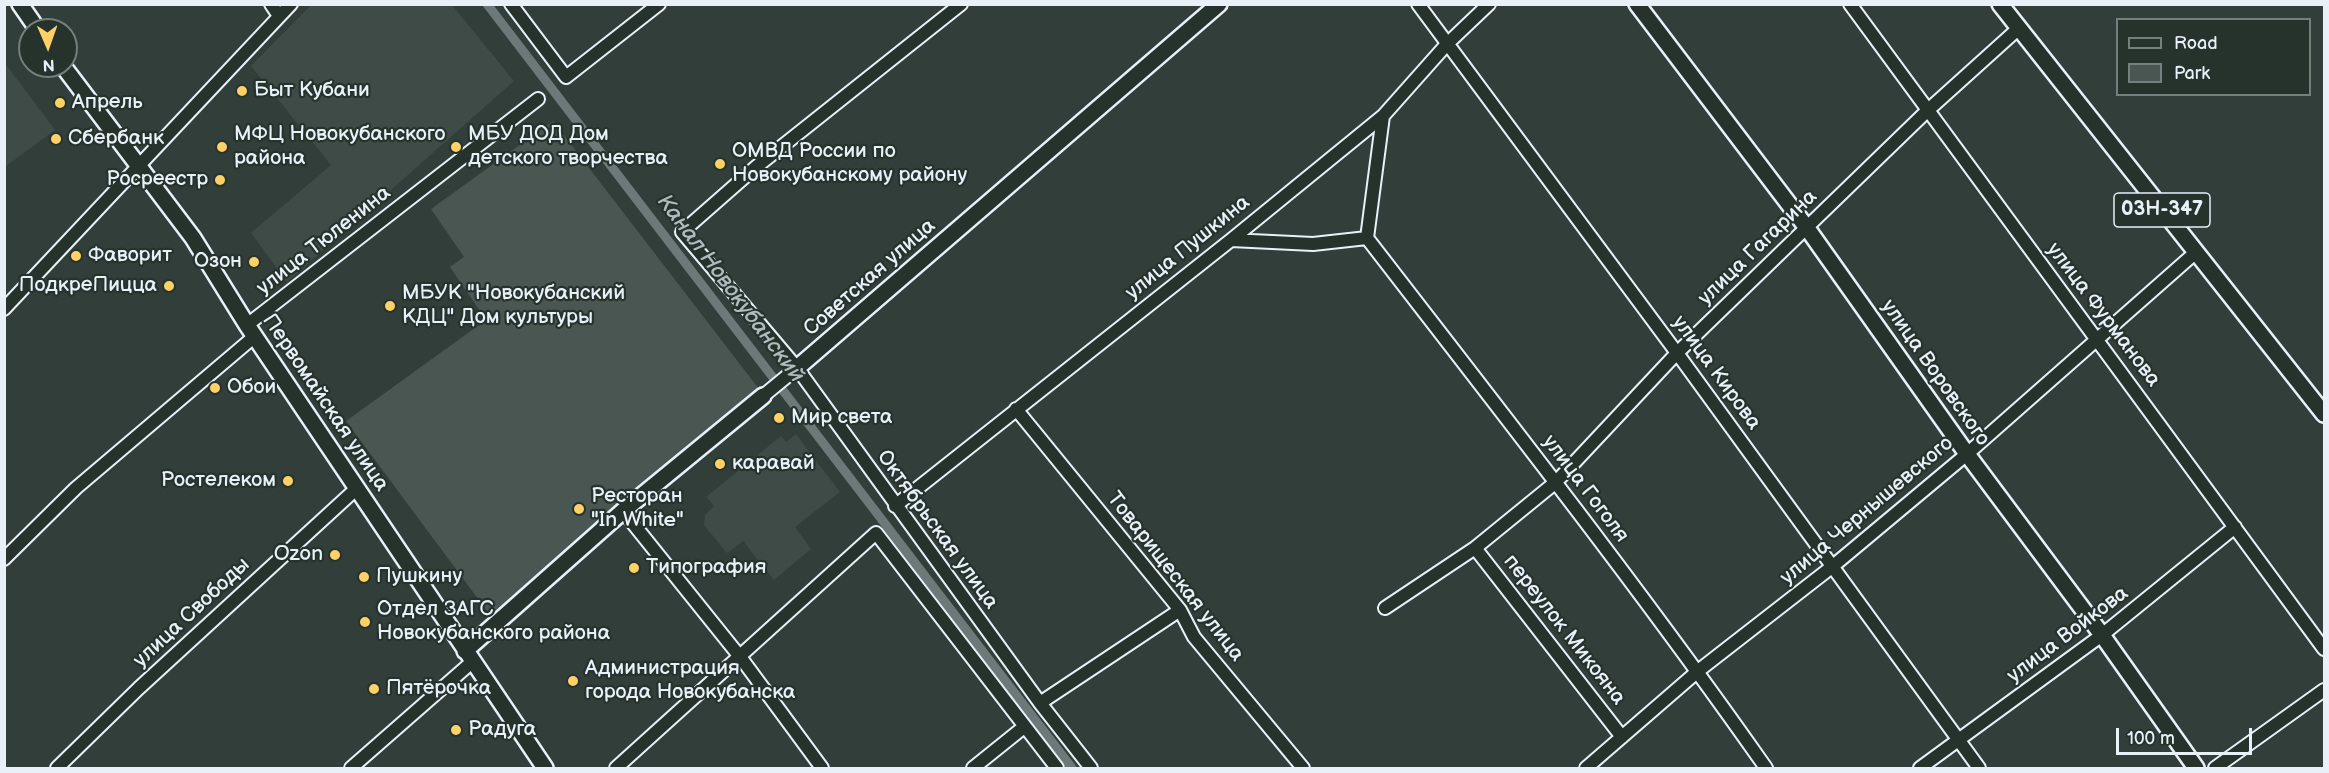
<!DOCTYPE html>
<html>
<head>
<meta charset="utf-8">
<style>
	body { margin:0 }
	#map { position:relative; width:2329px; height:773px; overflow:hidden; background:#323e39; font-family:"Balsamiq Sans",sans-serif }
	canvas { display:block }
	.frame { position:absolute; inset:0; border:6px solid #e8f1f8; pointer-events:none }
	.legend { position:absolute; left:2116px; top:18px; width:195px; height:78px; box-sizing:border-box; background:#26332d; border:2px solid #747f7e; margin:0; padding:8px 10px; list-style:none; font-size:18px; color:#e8f1f8 }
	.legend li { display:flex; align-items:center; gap:12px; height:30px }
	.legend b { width:30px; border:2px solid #747f7e }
	.north { position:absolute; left:18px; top:18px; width:60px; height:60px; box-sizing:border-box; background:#26332d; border:2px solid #747f7e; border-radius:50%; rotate:178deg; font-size:16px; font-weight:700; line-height:24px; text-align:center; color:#e8f1f8 }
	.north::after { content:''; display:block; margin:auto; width:21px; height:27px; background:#ffd166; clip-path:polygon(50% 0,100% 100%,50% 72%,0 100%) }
	.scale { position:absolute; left:2116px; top:728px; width:136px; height:27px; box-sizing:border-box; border:3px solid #e8f1f8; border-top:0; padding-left:8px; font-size:18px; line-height:21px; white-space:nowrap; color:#e8f1f8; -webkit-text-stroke:4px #26332d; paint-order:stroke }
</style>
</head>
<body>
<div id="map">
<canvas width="2329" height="773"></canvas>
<div class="frame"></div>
<ul class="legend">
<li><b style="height:8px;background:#26332d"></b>Road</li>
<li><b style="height:16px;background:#495651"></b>Park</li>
</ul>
<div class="north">N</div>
<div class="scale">100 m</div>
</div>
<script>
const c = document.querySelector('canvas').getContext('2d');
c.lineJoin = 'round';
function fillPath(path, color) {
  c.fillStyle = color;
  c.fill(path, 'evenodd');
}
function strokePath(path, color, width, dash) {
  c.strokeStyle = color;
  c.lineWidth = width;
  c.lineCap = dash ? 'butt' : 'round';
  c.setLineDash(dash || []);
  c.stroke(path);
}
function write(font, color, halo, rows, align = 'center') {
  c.font = font + ' "Balsamiq Sans",sans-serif';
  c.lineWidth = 4.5;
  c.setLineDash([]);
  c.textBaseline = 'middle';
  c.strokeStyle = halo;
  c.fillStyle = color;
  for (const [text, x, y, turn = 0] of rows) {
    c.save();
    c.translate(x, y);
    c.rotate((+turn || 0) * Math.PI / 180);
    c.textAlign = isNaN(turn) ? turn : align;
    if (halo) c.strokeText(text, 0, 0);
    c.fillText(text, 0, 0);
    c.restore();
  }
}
const built = new Path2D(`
	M312,4L452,5L514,81L287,282L251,233L331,165L251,66Z
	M4,62L55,130L5,167H4Z
	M796,434L840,492L795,527L811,549L774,580L743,541L727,553L704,525L705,515L714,506L706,497L781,436L786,442Z`);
const green = new Path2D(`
	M553,121L759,389L493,619L346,421L486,320L450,267L464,257L431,209Z`);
const canal = new Path2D(`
	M487,4L1072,768`);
const minor = new Path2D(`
	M271,4L279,16
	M511,4L566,77L659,4
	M961,4L756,167L682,232L797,368L1040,703L1091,768
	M1418,4L1677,353L1979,768
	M1850,4L2324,649
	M1367,238L1383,116
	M1231,240L1313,244L1367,238C1502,413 1639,587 1766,768
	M4,309L291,4
	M247,325L538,99
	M763,396L797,368
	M1016,409L1180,610L1194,637L1303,768
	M895,506L1231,240L1383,116L1447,44L1489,4
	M623,511L741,658L822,768
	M1475,548L1622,737
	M4,559L76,488L255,336
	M1385,608L1475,548L1556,482L1677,353L1927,111L2019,28
	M1040,703L1180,610
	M57,768L139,688L356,489
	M351,768L472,662
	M616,768L876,533L1057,768
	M973,768L1024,727
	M1586,768L1698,671L1833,566L1967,454L2195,253
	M1920,768L2102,635L2235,527
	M2215,768L2324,690`);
const major = new Path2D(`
	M20,4L38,30
	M1637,4L1807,228L1967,454L2102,635L2196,768
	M2000,4L2324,414
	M63,66L193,238L247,325L545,768
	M797,368L1219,4
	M465,651L623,511L763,396`);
const markers = [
	[242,91,6,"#ffd166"],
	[60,103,6,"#ffd166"],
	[56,139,6,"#ffd166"],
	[222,147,6,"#ffd166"],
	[456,147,6,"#ffd166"],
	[720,164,6,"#ffd166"],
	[220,180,6,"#ffd166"],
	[76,256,6,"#ffd166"],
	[254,262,6,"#ffd166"],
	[169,286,6,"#ffd166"],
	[390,306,6,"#ffd166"],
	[215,388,6,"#ffd166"],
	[779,418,6,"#ffd166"],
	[720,464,6,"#ffd166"],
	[288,481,6,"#ffd166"],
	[579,509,6,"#ffd166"],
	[335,555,6,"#ffd166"],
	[634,568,6,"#ffd166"],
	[364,577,6,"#ffd166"],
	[365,622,6,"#ffd166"],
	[573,681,6,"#ffd166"],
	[374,689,6,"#ffd166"],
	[456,730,6,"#ffd166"]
];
const shields = [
	[2162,210,96]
];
const shieldNames = [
	["03Н-347",2162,210]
];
const poiNames = [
	["Быт Кубани",254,91],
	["Апрель",72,103],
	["МФЦ Новокубанского",234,135],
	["района",234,159],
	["МБУ ДОД Дом",468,135],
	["детского творчества",468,159],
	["Сбербанк",68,139],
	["ОМВД России по",732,152],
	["Новокубанскому району",732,176],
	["Росреестр",208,180,"right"],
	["Фаворит",88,256],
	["Озон",242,262,"right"],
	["ПодкреПицца",157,286,"right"],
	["МБУК \"Новокубанский",402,294],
	["КДЦ\" Дом культуры",402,318],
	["Обои",227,388],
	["Мир света",791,418],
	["каравай",732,464],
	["Ростелеком",276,481,"right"],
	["Ресторан",591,497],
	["\"In White\"",591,521],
	["Ozon",323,555,"right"],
	["Типография",646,568],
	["Пушкину",376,577],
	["Отдел ЗАГС",377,610],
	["Новокубанского района",377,634],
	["Администрация",585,669],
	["города Новокубанска",585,693],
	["Пятёрочка",386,689],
	["Радуга",468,730]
];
const streetNames = [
	["улица Тюленина",324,241,-38],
	["улица Пушкина",1188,248,-39],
	["улица Гагарина",1758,248,-44],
	["Советская улица",870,278,-41],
	["улица Фурманова",2103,315,53],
	["улица Кирова",1716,373,54],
	["улица Воровского",1935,373,55],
	["Первомайская улица",325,403,56],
	["улица Гоголя",1585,489,53],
	["улица Чернышевского",1867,511,-40],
	["Октябрьская улица",937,530,54],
	["Товарищеская улица",1175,577,52],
	["улица Свободы",192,613,-43],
	["переулок Микояна",1564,630,52],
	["улица Войкова",2068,635,-37]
];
const waterNames = [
	["Канал Новокубанский",730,289,53]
];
fillPath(built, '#3f4b46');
fillPath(green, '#495651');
strokePath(canal, '#6d7978', 9);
strokePath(minor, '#e8f1f8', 16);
strokePath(major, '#e8f1f8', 20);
strokePath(minor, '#26332d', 12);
strokePath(major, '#26332d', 15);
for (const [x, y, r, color] of markers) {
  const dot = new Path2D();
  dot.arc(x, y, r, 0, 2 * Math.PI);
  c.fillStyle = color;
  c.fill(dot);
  strokePath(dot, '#26332d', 2);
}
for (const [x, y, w] of shields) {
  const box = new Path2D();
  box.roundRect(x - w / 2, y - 17, w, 34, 4.5);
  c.fillStyle = '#26332d';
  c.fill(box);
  strokePath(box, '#e8f1f8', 1.5);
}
write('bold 20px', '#e8f1f8', null, shieldNames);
write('21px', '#e8f1f8', '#26332d', poiNames, 'left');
write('21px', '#e8f1f8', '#26332d', streetNames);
write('italic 22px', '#b1bbbe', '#26332d', waterNames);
</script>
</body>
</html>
